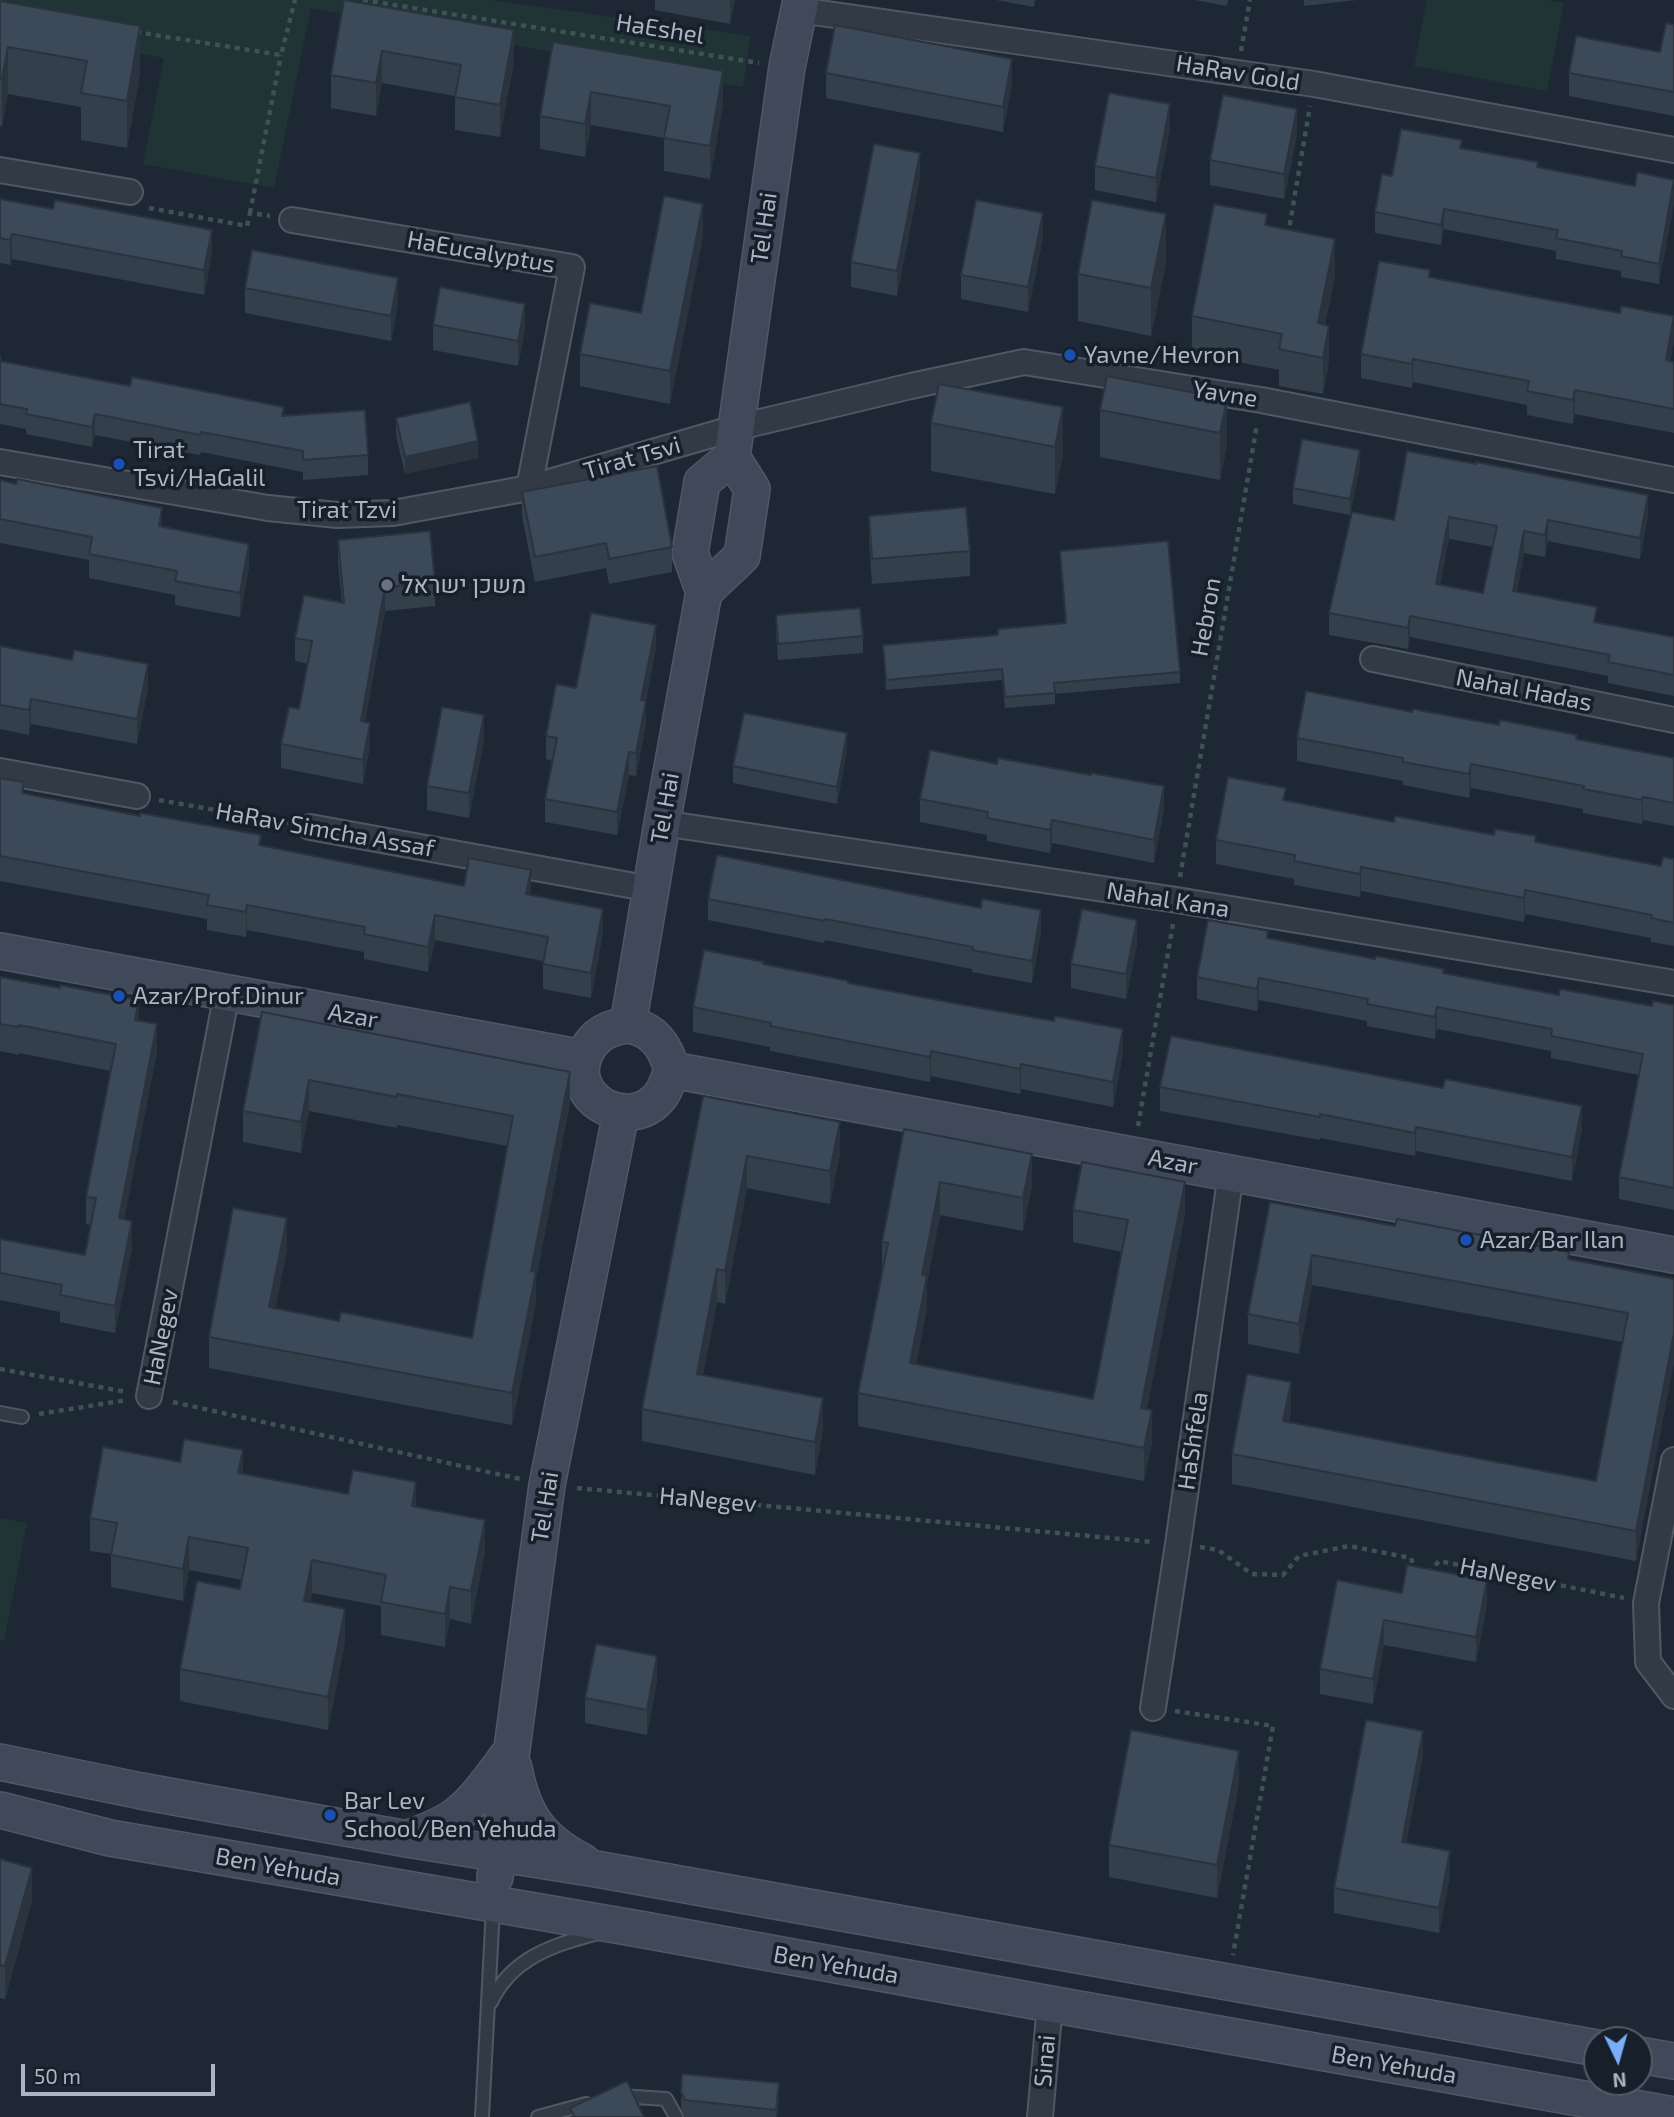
<!DOCTYPE html>
<html>
<head>
<meta charset="utf-8">
<style>
	body { margin:0 }
	#map { position:relative; width:1674px; height:2117px; overflow:hidden; background:#1e2835; font-family:"Exo 2",sans-serif }
	canvas { display:block }
	.north { position:absolute; left:1583px; top:2026px; width:70px; height:70px; box-sizing:border-box; background:#171f2a; border:2px solid #525b67; border-radius:50%; rotate:175deg; font-size:19px; font-weight:700; line-height:28px; text-align:center; color:#abb5c3 }
	.north::after { content:''; display:block; margin:auto; width:24px; height:32px; background:#7aaef9; clip-path:polygon(50% 0,100% 100%,50% 72%,0 100%) }
	.scale { position:absolute; left:21px; top:2064px; width:194px; height:32px; box-sizing:border-box; border:4px solid #abb5c3; border-top:0; padding-left:9px; font-size:21px; line-height:24px; white-space:nowrap; color:#abb5c3; -webkit-text-stroke:5px #171f2a; paint-order:stroke }
</style>
</head>
<body>
<div id="map">
<canvas width="1674" height="2117"></canvas>
<div class="north">N</div>
<div class="scale">50 m</div>
</div>
<script>
const c = document.querySelector('canvas').getContext('2d');
c.lineJoin = 'round';
function fillPath(path, color) {
  c.fillStyle = color;
  c.fill(path, 'evenodd');
}
function strokePath(path, color, width, dash) {
  c.strokeStyle = color;
  c.lineWidth = width;
  c.lineCap = dash ? 'butt' : 'round';
  c.setLineDash(dash || []);
  c.stroke(path);
}
function write(font, color, halo, rows, align = 'center') {
  c.font = font + ' "Exo 2",Heebo,sans-serif';
  c.lineWidth = 7;
  c.setLineDash([]);
  c.textBaseline = 'middle';
  c.strokeStyle = halo;
  c.fillStyle = color;
  for (const [text, x, y, turn = 0] of rows) {
    c.save();
    c.translate(x, y);
    c.rotate((+turn || 0) * Math.PI / 180);
    c.textAlign = isNaN(turn) ? turn : align;
    if (halo) c.strokeText(text, 0, 0);
    c.fillText(text, 0, 0);
    c.restore();
  }
}
const green = new Path2D(`
	M0,0H490L750,36L743,87L311,8L274,188L143,164L164,58L0,28Z
	M1427,0H1546L1564,3L1547,91L1414,66Z
	M0,1518L27,1523L4,1640H0Z`);
const path = new Path2D(`
	M363,0L759,63
	M136,32L281,55L295,0
	M1241,51L1250,0
	M149,208L247,226L250,213L270,216
	M250,213L281,55
	M1288,235L1310,106
	M159,800L288,823
	M1180,877L1257,424
	M1138,1126L1173,924
	M0,1369L127,1392
	M173,1402L520,1479
	M39,1414L127,1400
	M577,1488L1153,1542
	M1200,1547L1218,1550L1252,1574L1283,1575L1299,1556L1349,1546L1411,1558L1415,1571
	M1429,1573L1439,1561L1624,1598
	M1175,1711L1273,1726L1233,1955`);
const lane = new Path2D(`
	M0,1413L22,1417
	M491,2002C512,1957 554,1945 598,1933
	M620,2096L666,2099L676,2117
	M482,2117L493,1908
	M538,2117L586,2104`);
const street = new Path2D(`
	M799,10L1314,84L1674,150
	M0,170L130,192
	M292,220L572,267L529,488
	M0,462L268,508L337,515L393,513L529,488L735,428L911,386L1024,362L1261,400L1674,480
	M1373,659L1674,720
	M0,771L137,796
	M662,823L1177,900L1674,983
	M310,827L651,889
	M149,1396L227,993
	M1674,1460L1646,1603L1648,1662L1674,1696
	M1153,1708L1178,1544L1231,1173
	M1040,2117L1050,2004`);
const secondary = new Path2D(`
	M704,592L742,556L752,489L732,457
	M0,951L583,1058
	M628,1025L662,823L704,592L690,553L702,482L732,457L787,67L801,0
	M628,1025C654,1029 665,1046 672,1070C669,1078 666,1088 661,1095C631,1135 565,1099 585,1054C594,1034 608,1028 628,1025Z
	M672,1070L1674,1255
	M0,1762L141,1791L407,1839L596,1869L1597,2048
	M514,1768C523,1815 540,1840 583,1862
	M0,1810L110,1838L639,1929L1050,2004L1674,2115
	M407,1839C424,1832 443,1826 458,1814C478,1798 493,1775 509,1754
	M495,1877L547,1485L621,1113
	M1639,2055L1674,2061`);
const wall = new Path2D(`
	M344,0L514,62L500,137L455,130V96L382,83L376,116L331,108V75Z
	M655,0H735L730,24L655,10Z
	M996,0H1035L1034,7Z
	M1195,0H1228L1227,6Z
	M1304,0H1357L1304,6Z
	M0,1L140,73L127,148L81,140V107L8,94L2,126H0Z
	M1674,25V116L1569,96V73L1660,52Z
	M553,42L723,104L710,179L664,171V138L591,125L585,157L540,149V116Z
	M826,73L1012,84L1003,132L826,98Z
	M1170,129L1156,202L1095,190V166Z
	M1297,134L1284,199L1210,185V160Z
	M1462,148L1538,168L1635,186L1674,180L1659,284L1621,277V271L1556,259V251L1444,229L1441,245L1375,233V212L1392,176Z
	M920,178L897,296L851,287V262Z
	M0,199L212,254L204,295L12,259L10,265L0,263Z
	M1267,225L1335,275L1325,325L1329,362L1323,394L1279,386V370L1192,353V316Z
	M703,236L670,404L580,386V354L641,313Z
	M1043,238L1028,312L961,299V275Z
	M1166,262L1151,336L1078,321V274Z
	M1430,277L1674,362V433L1575,414L1573,424L1527,415V405L1413,382L1412,388L1361,378V354Z
	M245,288L398,303L391,341L245,313Z
	M433,325L525,329L518,366L433,350Z
	M0,352L1,361L284,416L368,455V475L303,480V472L201,452L200,455L95,435L92,447L26,434V429L0,424Z
	M1227,399V446L1220,480L1100,457V410Z
	M1063,407V455L1055,494L931,471V423Z
	M396,418L478,458L405,474L396,435Z
	M1407,451L1648,516L1640,559L1548,541L1545,557L1524,553L1517,592L1597,622L1674,637V696L1608,683V676L1410,637L1408,649L1329,635V613L1394,520ZM1449,539L1493,547L1483,593L1440,585Z
	M1360,466L1350,515L1293,504V488Z
	M0,480L162,527L249,567L240,617L175,605V595L89,578V560L0,543Z
	M522,492L672,547V572L609,584L606,568L535,582L522,516Z
	M869,516L970,551V576L872,584L869,541Z
	M338,540L435,582V606L385,611L365,722L370,746L363,784L281,768V744L299,709L308,664L295,661V638L342,602L338,564Z
	M1060,551L1180,672V683L1055,694V704L1005,708L1002,680L886,690L883,645L998,635L1066,623Z
	M776,615L863,636V653L778,660L776,632Z
	M0,646L148,689L137,744L31,724L29,735L0,729Z
	M656,648L646,701V724L636,776L629,775L617,835L545,822V799L553,761L546,759V736L576,688Z
	M1412,712L1577,739L1674,758V826L1643,820L1642,824L1583,813V809L1471,788L1469,798L1403,785V781L1297,761V738Z
	M484,740L469,818L427,810V786Z
	M847,750L837,804L733,783V766Z
	M0,778L24,794L261,845L464,886L531,894L603,933L591,998L543,989V961L435,940L428,972L364,959V952L247,930L246,937L207,930V919L0,881Z
	M920,799L1164,809L1154,863L1052,843L1050,853L987,841V835L920,822Z
	M1286,801L1394,822L1536,842L1661,866L1674,859V946L1651,942V938L1525,914L1524,922L1361,891L1360,897L1294,885V879L1216,864V840Z
	M708,899L1041,932L1032,983L972,972V969L825,940L824,943L708,920Z
	M1268,938L1559,995L1652,1006L1674,1005V1210L1619,1199V1177L1639,1075L1551,1058V1051L1437,1029L1435,1039L1367,1026V1021L1259,1000L1257,1011L1197,999V977Z
	M1137,945L1126,999L1071,988V964Z
	M764,964L849,983L1123,1053L1113,1107L1021,1089L1020,1094L931,1076L930,1082L770,1051V1047L693,1032V1007Z
	M0,977L139,1020L157,1052L124,1219L132,1248L115,1333L60,1322V1312L0,1300V1239L85,1255L91,1225L86,1224V1197L111,1071L19,1053V1055L0,1051Z
	M262,1012L570,1103L536,1279V1303L512,1425L209,1368V1337L287,1249L275,1309L339,1321L472,1338L507,1146L397,1125V1128L309,1111L301,1153L243,1142V1111Z
	M1160,1087L1582,1129L1572,1181L1416,1151L1415,1156L1320,1138V1140L1160,1111Z
	M703,1096L840,1154L830,1204L747,1188L725,1304L717,1302L703,1375L823,1430L815,1475L642,1441V1409Z
	M904,1129L1032,1186L1023,1231L940,1215L927,1283V1308L916,1364L1093,1399L1122,1252L1073,1242V1210L1185,1214L1147,1409L1152,1443L1144,1481L858,1426V1393L882,1273V1242Z
	M1270,1202L1674,1279L1636,1561L1232,1484V1454L1291,1412L1289,1423L1596,1481L1623,1342L1312,1285L1299,1354L1248,1344V1314Z
	M243,1473L416,1507L485,1552L471,1624L450,1619L445,1647L381,1635V1606L312,1593L310,1602L345,1642L328,1730L180,1701V1669L240,1589L242,1580L189,1570L183,1601L111,1587V1554L90,1551V1518Z
	M1402,1593L1487,1605L1476,1662L1384,1645L1373,1704L1320,1694V1669Z
	M657,1681L647,1735L585,1723V1698Z
	M1423,1756L1406,1842L1450,1876L1439,1933L1334,1913V1888Z
	M1239,1784L1217,1898L1109,1877V1845Z
	M0,1859L32,1901L5,1999L0,1998Z
	M682,2074L779,2100L777,2117H685L681,2109Z`);
const shadedWall = new Path2D(`
	M730,0H735L730,24Z
	M140,26V73L127,148V101Z
	M514,30V62L500,137V105Z
	M8,47V94L2,126V79Z
	M382,51V83L376,116V83Z
	M1012,59V84L1003,132V107Z
	M723,71V104L710,179V146Z
	M591,92V125L585,157V124Z
	M1170,104V129L1156,202V178Z
	M1297,109V134L1284,199V174Z
	M920,153V178L897,296V271Z
	M1674,184V205L1659,284V264Z
	M703,204V236L670,404V371Z
	M1444,209V229L1441,245V225Z
	M1043,213V238L1028,312V287Z
	M1166,214V262L1151,336V288Z
	M212,230V254L204,295V270Z
	M12,234V259L10,265V240Z
	M1335,239V275L1318,360V323Z
	M398,278V303L391,341V316Z
	M525,304V329L518,366V341Z
	M1674,320V343L1666,384V360Z
	M1329,326V362L1323,394V358Z
	M1413,359V382L1412,388V364Z
	M1575,390V414L1573,424V400Z
	M1227,399V446L1220,480V433Z
	M1063,407V455L1055,494V447Z
	M95,414V435L92,447V427Z
	M478,441V458L405,474V457Z
	M1360,450V466L1350,515V499Z
	M1648,495V516L1640,559V538Z
	M162,508V531L159,526Z
	M1449,517V539L1436,605V584Z
	M1548,520V541L1545,557V535Z
	M1524,531V553L1513,612V591Z
	M249,544V567L240,617V593Z
	M385,587V611L361,745V721Z
	M1410,616V637L1408,649V628Z
	M656,625V648L641,723V700Z
	M148,664V689L137,744V719Z
	M31,699V724L29,735V710Z
	M646,701V724L636,776V753Z
	M484,715V740L469,818V793Z
	M370,723V746L363,784V760Z
	M847,733V750L837,804V787Z
	M629,752V775L617,835V812Z
	M1471,764V788L1469,798V774Z
	M1164,786V809L1154,863V840Z
	M1643,797V820L1642,824V800Z
	M1052,820V843L1050,853V830Z
	M1361,867V891L1360,897V874Z
	M531,870V895L526,894Z
	M1525,890V914L1524,922V898Z
	M247,905V930L246,937V912Z
	M603,909V933L591,998V973Z
	M1041,910V932L1032,983V961Z
	M435,915V940L428,972V947Z
	M1137,920V945L1126,999V974Z
	M1259,978V1000L1257,1011V989Z
	M139,1000V1028L135,1020Z
	M1437,1007V1029L1435,1039V1017Z
	M157,1024V1052L119,1246V1218Z
	M1123,1029V1053L1113,1107V1082Z
	M931,1051V1076L930,1082V1057Z
	M1021,1064V1089L1020,1094V1069Z
	M570,1072V1103L536,1279V1303L512,1425V1393L531,1271Z
	M309,1080V1111L301,1153V1122Z
	M1582,1106V1129L1572,1181V1157Z
	M840,1122V1154L830,1204V1171Z
	M1416,1127V1151L1415,1156V1133Z
	M1032,1154V1186L1023,1231V1198Z
	M747,1156V1188L725,1304V1271Z
	M940,1182V1215L927,1283V1308L910,1396V1363L922,1275Z
	M1185,1182V1214L1141,1440V1408Z
	M287,1218V1249L269,1339V1307Z
	M132,1221V1248L115,1333V1306Z
	M1312,1255V1285L1299,1354V1324Z
	M717,1269V1302L697,1406V1374Z
	M1674,1333V1363L1636,1561V1531Z
	M1291,1382V1412L1283,1451V1421Z
	M823,1398V1430L815,1475V1442Z
	M1152,1410V1443L1144,1481V1448Z
	M243,1450V1483L238,1473Z
	M416,1482V1515L412,1506Z
	M485,1520V1552L471,1624V1591Z
	M189,1537V1570L183,1601V1569Z
	M312,1560V1593L304,1634V1601Z
	M1487,1580V1605L1476,1662V1637Z
	M450,1587V1619L445,1647V1614Z
	M345,1609V1642L328,1730V1697Z
	M1384,1620V1645L1373,1704V1679Z
	M657,1656V1681L647,1735V1710Z
	M1423,1731V1756L1402,1866V1842Z
	M1239,1751V1784L1217,1898V1865Z
	M1450,1851V1876L1439,1933V1908Z
	M32,1868V1901L5,1999V1966Z
	M779,2083V2100L777,2117H776Z`);
const building = new Path2D(`
	M344,0L514,30L500,105L455,97L461,65L382,51L376,83L331,75Z
	M0,1L140,26L127,101L81,93L87,61L8,47L2,79L0,78Z
	M1666,23L1674,25V92L1569,73L1576,36L1660,52Z
	M835,25L1012,59L1003,107L826,73Z
	M553,42L723,71L710,146L664,138L670,106L591,92L585,124L540,116Z
	M1109,93L1170,104L1156,178L1095,166Z
	M1223,95L1297,109L1284,174L1210,160Z
	M1401,129L1462,140L1460,148L1538,162L1537,167L1635,186L1637,172L1674,180L1659,264L1621,256L1622,251L1556,238L1558,230L1444,209L1441,225L1375,212L1382,174L1392,176Z
	M874,144L920,153L897,271L851,262Z
	M664,196L703,204L670,371L580,354L590,303L641,313Z
	M0,199L53,209L55,200L212,230L204,270L12,234L10,240L0,238Z
	M976,200L1043,213L1028,287L961,275Z
	M1092,200L1166,214L1151,288L1078,274Z
	M1214,204L1267,214L1265,225L1335,239L1318,323L1329,326L1323,358L1279,349L1282,334L1192,316Z
	M252,250L398,278L391,316L245,288Z
	M1379,261L1430,270L1429,277L1545,299L1620,313L1621,306L1674,316L1666,360L1674,362V409L1575,390L1573,400L1527,391L1529,381L1413,359L1412,364L1361,354Z
	M440,287L525,304L518,341L433,325Z
	M0,361L130,386L132,377L284,407L282,416L365,410L368,455L303,460V451L201,432L200,435L95,414L92,427L26,414L27,409L0,404Z
	M1107,376L1227,399L1220,433L1100,410Z
	M939,384L1063,407L1055,447L931,423Z
	M470,402L478,441L405,457L396,418Z
	M1302,439L1360,450L1350,499L1293,488Z
	M1407,451L1476,464V462L1648,495L1640,538L1548,520L1545,535L1524,531L1513,591L1597,607L1594,622L1674,637V675L1608,662L1610,655L1410,616L1408,628L1329,613L1352,512L1394,520ZM1449,517L1497,526L1483,593L1436,584Z
	M657,466L672,547L609,559L606,543L535,557L522,492Z
	M17,479L162,508L159,526L249,544L240,593L175,581L177,571L89,554L92,537L0,519V480L16,484Z
	M966,507L970,551L872,559L869,516Z
	M430,531L435,582L385,587L361,721L370,723L363,760L281,744L289,707L299,709L312,641L295,638L304,595L344,603L338,540Z
	M1168,541L1180,672L1054,683L1055,693L1005,697L1002,669L886,680L883,645L998,635V629L1066,623L1060,551Z
	M860,608L863,636L778,644L776,615Z
	M591,613L656,625L641,700L646,701L636,753L629,752L617,812L545,799L557,738L546,736L556,684L576,688Z
	M0,646L72,660L74,650L148,664L137,719L31,699L29,710L0,705Z
	M1306,691L1412,712L1413,709L1499,725L1500,720L1577,735L1576,739L1674,758V803L1643,797L1642,800L1583,789L1584,786L1471,764L1469,774L1403,762V758L1297,738Z
	M442,707L484,715L469,793L427,786Z
	M744,713L847,733L837,787L733,766Z
	M930,750L997,764L998,758L1091,775V773L1164,786L1154,840L1052,820L1050,830L987,818L988,812L920,799Z
	M1228,777L1286,788L1283,800L1394,822L1395,816L1494,835L1495,829L1536,836L1535,842L1661,866L1663,857L1674,859V923L1651,918L1652,915L1525,890L1524,898L1361,867L1360,874L1294,861L1295,855L1216,840Z
	M0,778L24,782L22,793L140,816V813L261,835L259,845L464,886L469,858L531,870L526,894L603,909L591,973L543,964L548,937L435,915L428,947L364,934L365,927L247,905L246,912L207,905L209,895L0,856Z
	M717,855L981,908L982,899L1041,910L1032,961L972,950L973,947L825,919L824,921L708,899Z
	M1082,909L1137,920L1126,974L1071,964Z
	M1208,920L1268,931L1267,938L1375,959L1376,956L1444,969L1443,973L1559,995L1560,989L1652,1006L1653,1001L1674,1005V1188L1619,1177L1643,1054L1551,1036L1552,1029L1437,1007L1435,1017L1367,1004L1368,999L1259,978L1257,989L1197,977Z
	M704,950L764,962L763,964L849,981L848,983L964,1005L1054,1021L1055,1016L1123,1029L1113,1082L1021,1064L1020,1069L931,1051L930,1057L770,1026L771,1023L693,1007Z
	M0,977L60,988V985L139,1000L135,1020L157,1024L119,1218L132,1221L115,1306L60,1295L62,1285L0,1273V1239L85,1255L96,1198L86,1197L116,1044L19,1025V1027L0,1024Z
	M262,1012L570,1072L531,1271L536,1272L512,1393L209,1337L233,1208L287,1218L269,1307L339,1321L341,1312L472,1338L513,1116L397,1094V1097L309,1080L301,1122L243,1111Z
	M1171,1036L1443,1088L1445,1079L1582,1106L1572,1157L1416,1127L1415,1133L1320,1114V1117L1160,1087Z
	M703,1096L840,1122L830,1171L747,1156L725,1271L717,1269L697,1374L823,1398L815,1442L642,1409Z
	M904,1129L1032,1154L1023,1198L940,1182L922,1275L927,1276L910,1363L1093,1399L1128,1220L1073,1210L1082,1162L1185,1182L1141,1408L1152,1410L1144,1448L858,1393L888,1243L882,1242Z
	M1270,1202L1395,1226L1397,1219L1569,1252L1568,1259L1674,1279V1333L1636,1531L1232,1454L1247,1374L1291,1382L1283,1421L1596,1481L1628,1313L1312,1255L1299,1324L1248,1314Z
	M184,1439L243,1450L238,1473L348,1494L353,1470L416,1482L412,1506L485,1520L471,1591L450,1587L445,1614L381,1602L386,1575L312,1560L304,1601L345,1609L328,1697L180,1669L197,1581L240,1589L248,1548L189,1537L183,1569L111,1555L117,1523L90,1518L103,1447L180,1462Z
	M1407,1565L1487,1580L1476,1637L1384,1620L1373,1679L1320,1669L1337,1580L1402,1593Z
	M596,1644L657,1656L647,1710L585,1698Z
	M1366,1720L1423,1731L1402,1842L1450,1851L1439,1908L1334,1888Z
	M1131,1730L1239,1751L1217,1865L1109,1845Z
	M0,1859L32,1868L5,1966L0,1965Z
	M682,2074L779,2083L776,2110L685,2100L681,2092Z
	M627,2081L644,2117H575L570,2108Z`);
const markers = [
	[1070,355,7,"#1a4fb4"],
	[119,464,7,"#1a4fb4"],
	[387,585,7,"#6b7280"],
	[119,996,7,"#1a4fb4"],
	[1466,1240,7,"#1a4fb4"],
	[330,1815,7,"#1a4fb4"]
];
const streetNames = [
	["HaEshel",660,29,9],
	["HaRav Gold",1238,73,9],
	["Tel Hai",764,228,-82],
	["HaEucalyptus",481,252,10],
	["Yavne",1225,394,9],
	["Tirat Tsvi",632,458,-16],
	["Tirat Tzvi",347,510],
	["Hebron",1206,617,-80],
	["Nahal Hadas",1524,690,11],
	["Tel Hai",665,808,-80],
	["HaRav Simcha Assaf",325,830,10],
	["Nahal Kana",1168,900,9],
	["Azar",353,1016,10],
	["Azar",1173,1162,11],
	["HaNegev",161,1337,-79],
	["HaShfela",1193,1441,-82],
	["HaNegev",708,1500,5],
	["Tel Hai",545,1507,-81],
	["HaNegev",1508,1575,11],
	["Ben Yehuda",278,1867,10],
	["Ben Yehuda",836,1965,10],
	["Sinai",1045,2061,-85],
	["Ben Yehuda",1394,2065,10]
];
const poiNames = [
	["Yavne/Hevron",1084,355],
	["Tirat",133,450],
	["Tsvi/HaGalil",133,478],
	["משכן ישראל",401,585],
	["Azar/Prof.Dinur",133,996],
	["Azar/Bar Ilan",1480,1240],
	["Bar Lev",344,1801],
	["School/Ben Yehuda",344,1829]
];
fillPath(green, '#203436');
strokePath(lane, '#4f5864', 16);
strokePath(street, '#4f5864', 28);
strokePath(secondary, '#4f5864', 38);
strokePath(path, '#3e5154', 4.5, [5, 5]);
strokePath(lane, '#323a46', 12);
strokePath(street, '#323a46', 24);
strokePath(secondary, '#3f4959', 35);
fillPath(wall, '#343f4c');
fillPath(shadedWall, '#2a333e');
fillPath(building, '#3c4958');
strokePath(building, '#2a333e', 2);
for (const [x, y, r, color] of markers) {
  const dot = new Path2D();
  dot.arc(x, y, r, 0, 2 * Math.PI);
  c.fillStyle = color;
  c.fill(dot);
  strokePath(dot, '#171f2a', 2.5);
}
write('24px', '#abb5c3', '#171f2a', streetNames);
write('24px', '#abb5c3', '#171f2a', poiNames, 'left');
</script>
</body>
</html>
